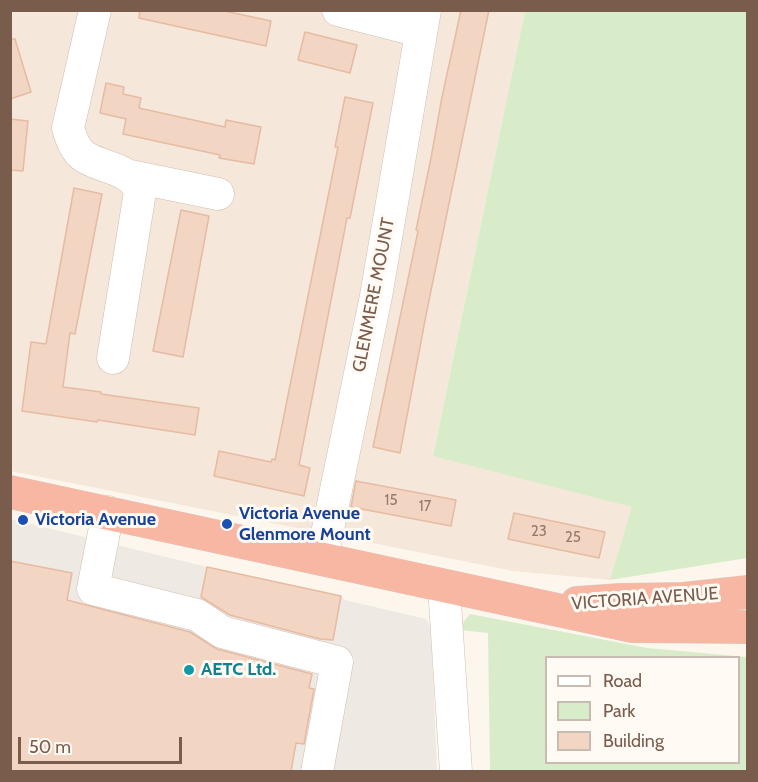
<!DOCTYPE html>
<html>
<head>
<meta charset="utf-8">
<style>
	body { margin:0 }
	#map { position:relative; width:758px; height:782px; overflow:hidden; background:#fdf6ec; font-family:Cabin,sans-serif }
	canvas { display:block }
	.frame { position:absolute; inset:0; border:12px solid #7a5c4d; pointer-events:none }
	.legend { position:absolute; left:545px; top:656px; width:195px; height:108px; box-sizing:border-box; background:#fffaf3; border:2px solid #cabbb1; margin:0; padding:8px 10px; list-style:none; font-size:18px; color:#7a5c4d }
	.legend li { display:flex; align-items:center; gap:12px; height:30px }
	.legend b { width:30px; border:2px solid #cabbb1 }
	.scale { position:absolute; left:18px; top:737px; width:164px; height:27px; box-sizing:border-box; border:3px solid #7a5c4d; border-top:0; padding-left:8px; font-size:18px; line-height:21px; white-space:nowrap; color:#7a5c4d; -webkit-text-stroke:4px #fffaf3; paint-order:stroke }
</style>
</head>
<body>
<div id="map">
<canvas width="758" height="782"></canvas>
<div class="frame"></div>
<ul class="legend">
<li><b style="height:8px;background:#fff"></b>Road</li>
<li><b style="height:16px;background:#d8ecc9"></b>Park</li>
<li><b style="height:16px;background:#f3d5c3"></b>Building</li>
</ul>
<div class="scale">50 m</div>
</div>
<script>
const c = document.querySelector('canvas').getContext('2d');
c.lineJoin = 'round';
function fillPath(path, color) {
  c.fillStyle = color;
  c.fill(path, 'evenodd');
}
function strokePath(path, color, width, dash) {
  c.strokeStyle = color;
  c.lineWidth = width;
  c.lineCap = dash ? 'butt' : 'round';
  c.setLineDash(dash || []);
  c.stroke(path);
}
function write(font, color, halo, rows, align = 'center') {
  c.font = font + ' Cabin,sans-serif';
  c.lineWidth = 6;
  c.setLineDash([]);
  c.textBaseline = 'middle';
  c.strokeStyle = halo;
  c.fillStyle = color;
  for (const [text, x, y, turn = 0] of rows) {
    c.save();
    c.translate(x, y);
    c.rotate((+turn || 0) * Math.PI / 180);
    c.textAlign = isNaN(turn) ? turn : align;
    if (halo) c.strokeText(text, 0, 0);
    c.fillText(text, 0, 0);
    c.restore();
  }
}
const residential = new Path2D(`
	M10,11H525L433,455L633,507L610,580L513,571L11,471Z`);
const industrial = new Path2D(`
	M11,519L207,567L341,596L345,600L426,619L431,627L437,771L11,772Z`);
const green = new Path2D(`
	M525,11H747V558L610,580L632,507L433,456Z
	M470,614L647,648L747,657V771H490L488,633L461,630L464,621ZM546,658H738V762H546Z`);
const building = new Path2D(`
	M140,10H220L271,21L266,46L139,18Z
	M461,10H489L427,310L400,453L373,447L418,231L416,230L431,158L442,97Z
	M305,32L357,45L350,73L298,60Z
	M10,39H15L31,92L10,99Z
	M106,83L124,87L123,94L141,98L139,108L225,127L226,120L261,127L254,164L219,158L220,155L123,134L126,119L100,113Z
	M345,97L373,103L350,218H347L299,465L310,468L304,496L214,476L219,451L271,462L272,459L275,460L338,147H335Z
	M10,119L28,121L23,171L10,170Z
	M74,188L102,194L75,334L70,333L63,387L101,392V394L199,408L195,435L98,420L97,422L22,411L31,342L46,344Z
	M181,210L209,216L183,357L153,351Z
	M356,481L456,500L451,526L351,507Z
	M514,513L605,532L599,558L508,539Z
	M10,561L72,573L67,600L190,632L217,649L312,674L309,688L314,689L304,744L296,743L291,771H10Z
	M207,567L341,596L333,640L320,639L230,615L201,597Z`);
const minor = new Path2D(`
	M95,10L68,128C71,138 75,151 85,157C104,169 133,168 140,192L113,358
	M338,10L420,31
	M130,176L218,194
	M108,512L93,589L197,615L222,632L337,662L317,772
	M322,558L376,296L425,10
	M444,586L456,772`);
const highway = new Path2D(`
	M10,492L632,626L748,627
	M577,603L620,600L683,599L748,592`);
const markers = [
	[23,520,6,"#1a4fb4"],
	[227,524,6,"#1a4fb4"],
	[189,670,6,"#0f9aa8"]
];
const numberNames = [
	["15",391,501],
	["17",425,507],
	["23",539,532],
	["25",573,538]
];
const streetNames = [
	["GLENMERE MOUNT",374,295,-79],
	["VICTORIA AVENUE",645,599,-4]
];
const transitNames = [
	["Victoria Avenue",239,514],
	["Glenmore Mount",239,535],
	["Victoria Avenue",35,520]
];
const cultureNames = [
	["AETC Ltd.",201,670]
];
fillPath(residential, '#f5e8da');
fillPath(industrial, '#efe9e4');
fillPath(green, '#d8ecc9');
fillPath(building, '#f3d5c3');
strokePath(building, '#e6bba3', 1.5);
strokePath(minor, '#d1beb0', 33);
strokePath(highway, '#dad1cd', 34);
strokePath(minor, '#fff', 32);
strokePath(highway, '#f7b7a3', 33);
for (const [x, y, r, color] of markers) {
  const dot = new Path2D();
  dot.arc(x, y, r, 0, 2 * Math.PI);
  c.fillStyle = color;
  c.fill(dot);
  strokePath(dot, '#fffaf3', 2);
}
write('15px', '#987a6a', null, numberNames);
write('18px', '#7a5c4d', '#fffaf3', streetNames);
write('bold 18px', '#164399', '#fffaf3', transitNames, 'left');
write('bold 18px', '#0d838f', '#fffaf3', cultureNames, 'left');
</script>
</body>
</html>
